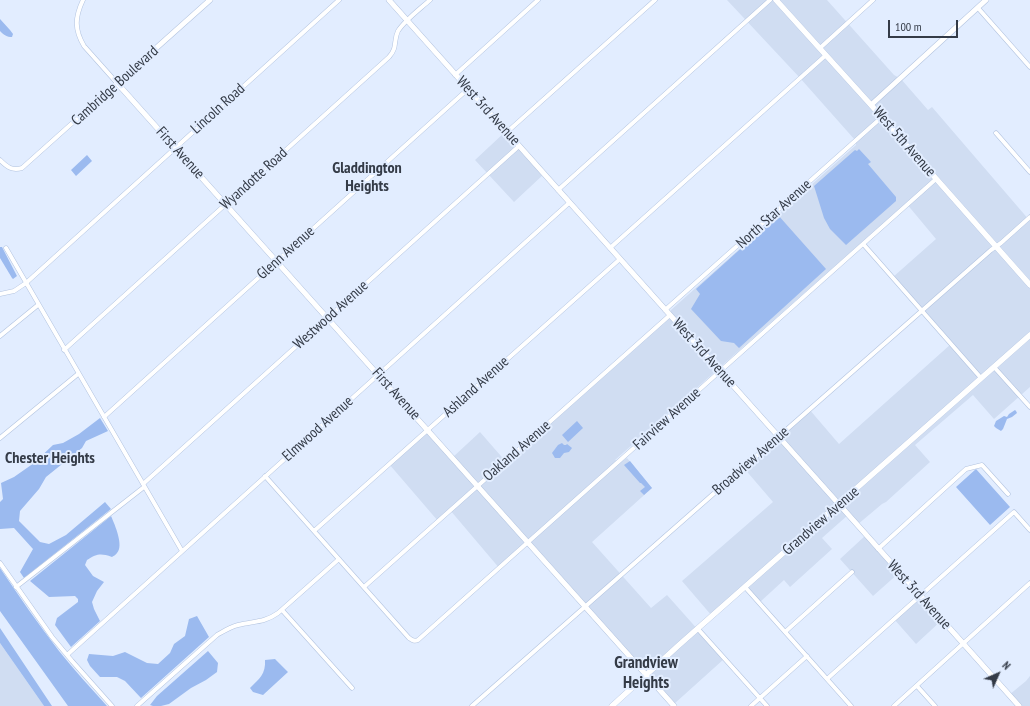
<!DOCTYPE html>
<html>
<head>
<meta charset="utf-8">
<style>
	body { margin:0 }
	#map { position:relative; width:1030px; height:706px; overflow:hidden; background:#e2edff; font-family:"PT Sans Narrow",sans-serif }
	canvas { display:block }
	.north { position:absolute; left:978px; top:654px; width:40px; height:40px; -webkit-text-stroke:3px #e2edff; paint-order:stroke; rotate:45deg; font-size:11px; font-weight:700; line-height:16px; text-align:center; color:#343b47 }
	.north::after { content:''; display:block; margin:auto; width:14px; height:18px; background:#343b47; clip-path:polygon(50% 0,100% 100%,50% 72%,0 100%) }
	.scale { position:absolute; left:888px; top:20px; width:70px; height:18px; box-sizing:border-box; border:2px solid #343b47; border-top:0; padding-left:5px; font-size:12px; line-height:14px; white-space:nowrap; color:#343b47; -webkit-text-stroke:3px #e2edff; paint-order:stroke }
</style>
</head>
<body>
<div id="map">
<canvas width="1030" height="706"></canvas>
<div class="north">N</div>
<div class="scale">100 m</div>
</div>
<script>
const c = document.querySelector('canvas').getContext('2d');
c.lineJoin = 'round';
function fillPath(path, color) {
  c.fillStyle = color;
  c.fill(path, 'evenodd');
}
function strokePath(path, color, width, dash) {
  c.strokeStyle = color;
  c.lineWidth = width;
  c.lineCap = dash ? 'butt' : 'round';
  c.setLineDash(dash || []);
  c.stroke(path);
}
function write(font, color, halo, rows, align = 'center') {
  c.font = font + ' "PT Sans Narrow",sans-serif';
  c.lineWidth = 4;
  c.setLineDash([]);
  c.textBaseline = 'middle';
  c.strokeStyle = halo;
  c.fillStyle = color;
  for (const [text, x, y, turn = 0] of rows) {
    c.save();
    c.translate(x, y);
    c.rotate((+turn || 0) * Math.PI / 180);
    c.textAlign = isNaN(turn) ? turn : align;
    if (halo) c.strokeText(text, 0, 0);
    c.fillText(text, 0, 0);
    c.restore();
  }
}
const built = new Path2D(`
	M727,0H827L894,75L901,79L928,110L932,107L1030,221V387L994,419L973,395L915,445L930,462L886,502L882,504L857,525L848,515L822,538L832,549L790,587L784,580L760,602L746,586L712,616L682,581L773,502L743,467L809,409L839,444L951,344L893,277L936,239L906,203L615,460L621,462L627,458L652,488L592,542L651,608L667,595L724,659L674,704L527,545L500,569L450,510L438,521L389,464L428,429L453,457L480,432L507,463L668,320L671,310L856,145L855,140L800,78Z
	M505,132L544,174L514,202L475,160Z
	M866,535L900,572L873,596L840,559Z
	M920,595L942,620L916,644L894,619Z
	M0,643L44,706H0Z
	M1030,676V706H1018L1009,695L1026,681Z`);
const green = new Path2D(`
	M0,19L10,30L13,34L12,37C7,37 4,35 0,31Z
	M859,149L871,162L868,164L896,197V201L846,245L830,229L824,218L814,186L855,150L857,151Z
	M87,155L92,161L76,176L71,170Z
	M778,215L826,269L739,348L734,343L721,341L691,309L700,294L696,289Z
	M0,247H2L17,276L13,279L12,278L0,258Z
	M1015,410L1016,411L1017,413L1012,417L1007,419L1003,429L1001,431L996,428L994,426L996,421L1004,416L1007,417L1009,414Z
	M100,418L108,431L86,441L82,448L46,477L39,489L20,511L19,521L40,542L49,544L66,535L105,502L111,509L24,578L20,572L33,549L14,528L0,529V502L3,499L1,483L14,477L34,463L53,445L63,443L79,434Z
	M577,421L583,428L568,442L562,435Z
	M562,443L564,445H566L567,444L572,448L569,452L564,453L560,458H555L552,453L558,445Z
	M630,461L652,488L644,495L640,491L645,487L641,483H640L624,465Z
	M976,469L1010,507L990,525L956,487Z
	M111,516C115,525 124,546 117,553C116,555 113,556 112,557C100,553 97,554 87,560L85,565L93,576L104,582L97,591L92,602L94,609L100,621L71,647L55,625L57,618L78,602V599L75,596L49,597L30,581Z
	M0,568C19,596 38,624 59,651C74,670 91,688 107,706H68L0,611Z
	M197,616L209,637L141,698L125,681L117,677H100L90,666L87,660L89,654L113,656L125,652L147,663L158,664L170,653L174,644L185,636L189,619Z
	M0,628L52,706H44L0,643Z
	M208,651L218,663L217,672L206,680L191,688L169,704L161,706H153L150,705L157,696Z
	M275,659L288,672L263,695L253,692L250,688C259,679 266,674 265,660Z`);
const minor = new Path2D(`
	M978,8L1030,67
	M820,48L873,0
	M455,75L538,0
	M507,132L655,0
	M996,133L1030,172
	M0,160C7,167 12,171 22,168L117,83L84,46C74,29 75,17 83,0
	M558,190L770,0
	M864,245L981,378
	M6,248L182,551
	M610,248L826,55
	M0,294L14,291L26,283L339,0
	M665,310L882,117
	M0,336L38,305
	M64,350L389,57C398,47 393,41 398,31C405,20 420,9 430,0
	M994,367L1030,407
	M104,417L468,89
	M0,438L78,374
	M265,476L409,638C412,640 414,642 418,640L936,179
	M143,484L519,146
	M314,531L620,259
	M878,549L966,469L982,465L1008,494
	M0,563L52,637L72,661L112,706
	M16,587L144,487
	M364,587L670,315
	M745,587L851,706
	M282,610L352,688
	M698,629L767,706
	M785,632L852,572
	M67,655L569,203
	M827,679L1014,512L1030,530
	M917,686L935,706
	M137,706L217,635C224,631 230,627 238,625C253,621 264,623 278,613L339,559
	M472,706L991,250L1001,243L1030,217
	M751,706L807,656
	M894,706L1030,583`);
const tertiary = new Path2D(`
	M210,0L117,83L674,706
	M389,0L1019,706
	M871,105L986,0`);
const secondary = new Path2D(`
	M776,0L871,105L1030,285
	M612,706L679,645L1030,335`);
const streetNames = [
	["Cambridge Boulevard",115,86,-42],
	["Lincoln Road",218,109,-42],
	["West 3rd Avenue",488,111,48],
	["West 5th Avenue",904,142,49],
	["First Avenue",180,153,48],
	["Wyandotte Road",254,179,-42],
	["North Star Avenue",774,214,-42],
	["Glenn Avenue",286,253,-42],
	["Westwood Avenue",331,315,-42],
	["West 3rd Avenue",704,353,48],
	["Ashland Avenue",476,387,-42],
	["First Avenue",396,394,48],
	["Fairview Avenue",667,419,-42],
	["Elmwood Avenue",318,429,-42],
	["Oakland Avenue",517,451,-41],
	["Broadview Avenue",751,461,-41],
	["Grandview Avenue",821,521,-41],
	["West 3rd Avenue",919,595,48]
];
const neighbourhoodNames = [
	["Gladdington",367,168],
	["Heights",367,186],
	["Chester Heights",50,458]
];
const quarterNames = [
	["Grandview",646,663],
	["Heights",646,683]
];
fillPath(built, '#d0ddf2');
fillPath(green, '#9bbaef');
strokePath(minor, '#b2c3df', 5);
strokePath(tertiary, '#b2c3df', 6);
strokePath(secondary, '#b2c3df', 6);
strokePath(minor, '#fff', 4);
strokePath(tertiary, '#fff', 5);
strokePath(secondary, '#fff', 5.5);
write('15px', '#343b47', '#e2edff', streetNames);
write('bold 16px', '#343b47', '#e2edff', neighbourhoodNames);
write('bold 17px', '#343b47', '#e2edff', quarterNames);
</script>
</body>
</html>
